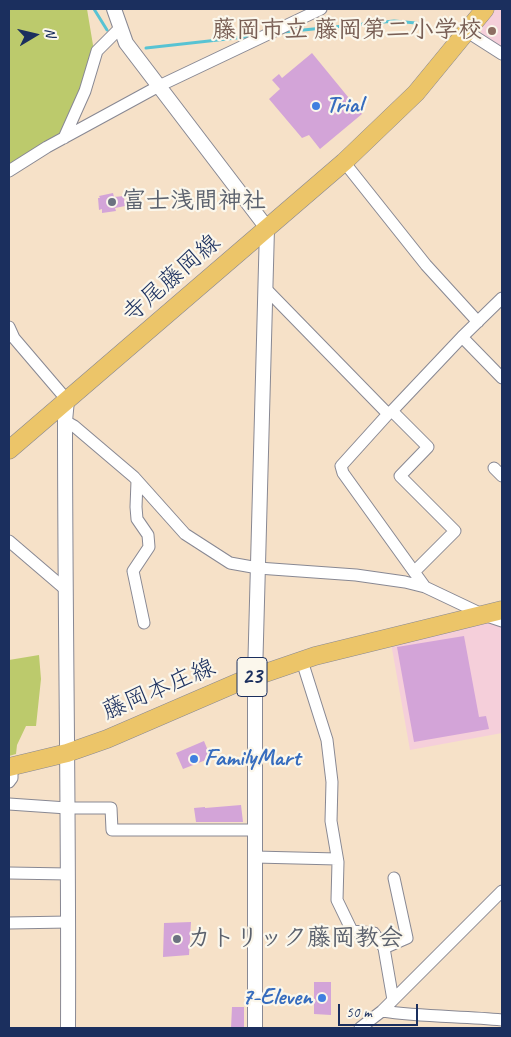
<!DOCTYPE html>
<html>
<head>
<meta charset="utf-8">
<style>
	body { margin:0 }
	#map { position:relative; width:511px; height:1037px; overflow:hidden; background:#f6e1c8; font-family:Caveat,sans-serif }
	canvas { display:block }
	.frame { position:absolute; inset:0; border:10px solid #1b2f5e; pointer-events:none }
	.north { position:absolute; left:10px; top:10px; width:50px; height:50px; -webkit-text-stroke:4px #fbf7ec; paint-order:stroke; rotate:81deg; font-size:14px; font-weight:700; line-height:20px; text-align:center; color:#1b2f5e }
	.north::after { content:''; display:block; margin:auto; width:18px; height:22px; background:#1b2f5e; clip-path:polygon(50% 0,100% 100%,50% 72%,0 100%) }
	.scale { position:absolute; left:338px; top:1004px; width:80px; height:22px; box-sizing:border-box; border:2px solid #1b2f5e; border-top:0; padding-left:6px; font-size:15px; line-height:18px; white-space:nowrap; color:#1b2f5e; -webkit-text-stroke:4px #fbf7ec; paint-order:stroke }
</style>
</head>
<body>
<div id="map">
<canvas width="511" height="1037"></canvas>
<div class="frame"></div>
<div class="north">N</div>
<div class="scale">50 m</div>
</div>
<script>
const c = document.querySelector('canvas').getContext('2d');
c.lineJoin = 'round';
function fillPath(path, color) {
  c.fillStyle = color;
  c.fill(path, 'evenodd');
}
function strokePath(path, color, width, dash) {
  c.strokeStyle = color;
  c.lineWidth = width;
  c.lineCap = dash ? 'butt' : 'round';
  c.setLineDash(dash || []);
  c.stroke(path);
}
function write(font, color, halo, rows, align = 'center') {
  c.font = font + ' Caveat,"Klee One",sans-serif';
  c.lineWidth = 4.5;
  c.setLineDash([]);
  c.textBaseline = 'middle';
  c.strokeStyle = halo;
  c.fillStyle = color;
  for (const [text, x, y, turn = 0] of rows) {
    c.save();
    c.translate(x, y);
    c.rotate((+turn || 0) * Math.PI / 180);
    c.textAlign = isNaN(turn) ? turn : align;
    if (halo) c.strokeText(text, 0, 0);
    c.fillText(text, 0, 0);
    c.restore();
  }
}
const built = new Path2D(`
	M494,9H502V48L482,36L480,26Z
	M491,621L502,627V733L410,750L391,643Z`);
const green = new Path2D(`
	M9,9H87L94,51L80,93L60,135L9,166Z
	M39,655L41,679L36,726H26L17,745L16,754L9,756V660Z`);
const stream = new Path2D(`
	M94,9L107,30
	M283,32L394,21L416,23L421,25
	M146,48L254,36`);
const building = new Path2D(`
	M312,53L362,114L320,149L309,135L302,138L269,99L280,89L272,80L279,74L282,78Z
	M113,193L114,197L124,196L125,206L115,208L116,211L102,213V209L99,210L98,198H100L99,196Z
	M464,636L479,717L486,716L489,729L414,742L397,647Z
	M204,741L211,758L183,769L176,753Z
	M241,805L243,822H196L194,808L205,807V808Z
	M191,922L189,955L163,957L164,923Z
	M314,982H331V1015L314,1014Z
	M232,1007H244V1028H231Z`);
const minor = new Path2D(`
	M466,31L502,54
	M64,138L85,91L97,51L120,28
	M344,162L426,265L478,322
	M9,171L47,147L159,86L321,9
	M266,289L388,414
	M9,327L14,338L67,400
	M462,337L502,378
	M392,411L428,447L400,476L455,531L414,572
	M65,421L74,426L134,477L185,534L230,563L258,568L356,575L405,582L425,587L484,615L502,621
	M494,468L502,476
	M137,481L136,507L137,519L148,535L149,547L133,571L144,623
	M9,541L65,589
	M425,587L343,473L341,466L388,414L392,411L462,337L502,298
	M302,661L327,740L332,782L331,821L338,862L337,900L352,931L374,933L384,948L393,1000
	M9,782L12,778V767
	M9,804L67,808H111L112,830H255
	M255,857L337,859
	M9,873L68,874
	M9,923L69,922
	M384,948L407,938L394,878
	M382,1011C422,1017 462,1016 502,1020
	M360,1028L382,1011L502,891`);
const tertiary = new Path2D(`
	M114,9L126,43L267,228L255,676V1028
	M67,400L65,421C65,623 69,826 68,1028`);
const primary = new Path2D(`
	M9,450L344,162L416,93L485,9
	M9,767L67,753L107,739L239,682L315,656L502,610`);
const markers = [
	[492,31,5,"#8d6e63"],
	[316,106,5,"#3f7fe0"],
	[112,202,5,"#6b7280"],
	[194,759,5,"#3f7fe0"],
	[177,939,5,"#6b7280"],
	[322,998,5,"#3f7fe0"]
];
const shields = [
	[252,677,30]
];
const shieldNames = [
	["23",252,677]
];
const educationNames = [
	["藤岡市立 藤岡第二小学校",482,31]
];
const shopNames = [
	["Trial",326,106],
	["FamilyMart",204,759],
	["7-Eleven",312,998,"right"]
];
const worshipNames = [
	["富士浅間神社",122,202],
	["カトリック藤岡教会",187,939]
];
const streetNames = [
	["寺尾藤岡線",172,279,-41],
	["藤岡本庄線",159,690,-23]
];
fillPath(built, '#f5cfda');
fillPath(green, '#bcca6c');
strokePath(stream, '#58c3d3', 3);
fillPath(building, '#d3a4d8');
strokePath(minor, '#888893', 13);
strokePath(tertiary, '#888893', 16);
strokePath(primary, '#888893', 19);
strokePath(minor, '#fff', 11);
strokePath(tertiary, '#fff', 14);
strokePath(primary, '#ecc569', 18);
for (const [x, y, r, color] of markers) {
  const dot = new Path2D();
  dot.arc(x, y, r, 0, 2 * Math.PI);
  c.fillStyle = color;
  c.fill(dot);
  strokePath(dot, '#fbf7ec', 2);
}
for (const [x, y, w] of shields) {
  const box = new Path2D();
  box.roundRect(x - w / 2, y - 19.5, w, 39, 4);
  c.fillStyle = '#fbf7ec';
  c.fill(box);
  strokePath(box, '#1b2f5e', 1);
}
write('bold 22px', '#1b2f5e', null, shieldNames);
write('bold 24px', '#785e54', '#fbf7ec', educationNames, 'right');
write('bold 24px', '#366cbe', '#fbf7ec', shopNames, 'left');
write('bold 24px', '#5b616d', '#fbf7ec', worshipNames, 'left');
write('24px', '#1b2f5e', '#fbf7ec', streetNames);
</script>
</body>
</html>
